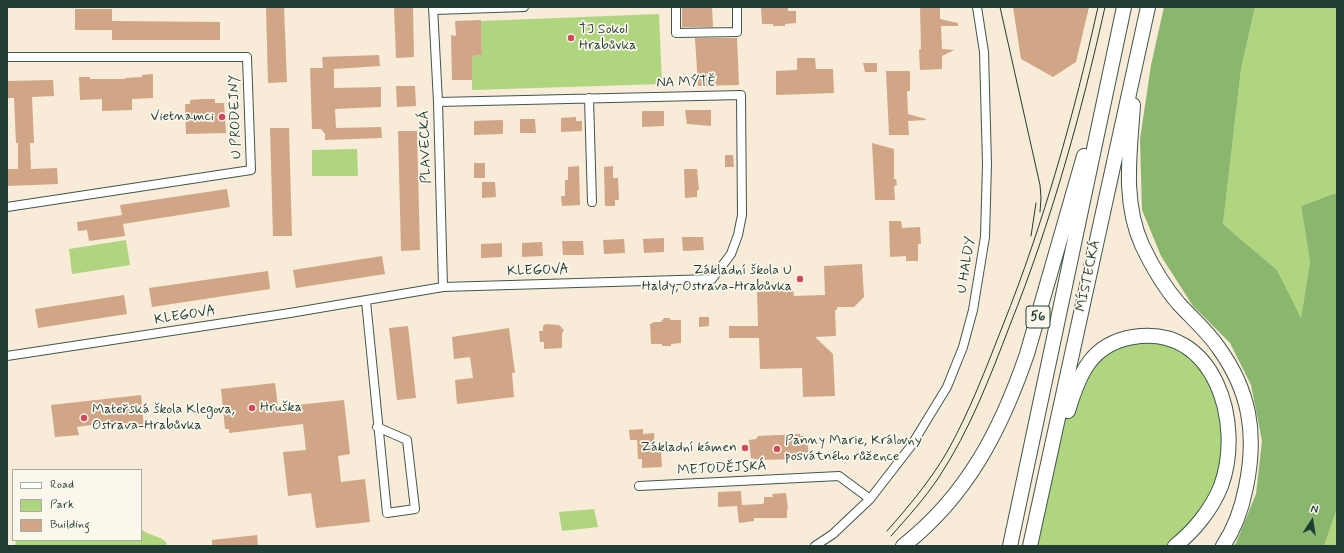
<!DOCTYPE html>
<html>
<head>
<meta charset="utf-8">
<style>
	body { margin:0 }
	#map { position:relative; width:1344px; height:553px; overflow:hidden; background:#f8ebd7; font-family:Mynerve,sans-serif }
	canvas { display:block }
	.frame { position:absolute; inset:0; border:8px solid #1f3d34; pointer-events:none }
	.legend { position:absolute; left:12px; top:469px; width:130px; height:72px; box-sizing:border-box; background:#fbf7ec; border:1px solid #a3ada2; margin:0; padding:5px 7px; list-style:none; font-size:12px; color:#1f3d34 }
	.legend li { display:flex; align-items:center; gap:8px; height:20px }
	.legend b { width:20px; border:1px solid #a3ada2 }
	.north { position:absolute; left:1292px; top:501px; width:40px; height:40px; -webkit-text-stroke:3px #fbf7ec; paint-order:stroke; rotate:12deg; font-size:11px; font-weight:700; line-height:16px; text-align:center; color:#1f3d34 }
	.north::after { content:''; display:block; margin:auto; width:14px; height:18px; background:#1f3d34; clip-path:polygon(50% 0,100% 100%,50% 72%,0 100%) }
</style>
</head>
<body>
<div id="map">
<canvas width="1344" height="553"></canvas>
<div class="frame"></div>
<ul class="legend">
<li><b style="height:5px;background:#fff"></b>Road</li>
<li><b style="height:11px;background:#afd57f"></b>Park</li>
<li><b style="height:11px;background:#d0a686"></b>Building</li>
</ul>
<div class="north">N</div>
</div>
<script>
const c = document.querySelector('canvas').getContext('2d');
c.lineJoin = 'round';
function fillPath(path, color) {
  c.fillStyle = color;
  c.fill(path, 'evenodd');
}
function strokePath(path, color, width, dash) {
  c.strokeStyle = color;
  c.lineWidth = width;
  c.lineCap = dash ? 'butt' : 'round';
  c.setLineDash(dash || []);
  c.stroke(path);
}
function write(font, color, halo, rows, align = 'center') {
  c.font = font + ' Mynerve,sans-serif';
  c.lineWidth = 3.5;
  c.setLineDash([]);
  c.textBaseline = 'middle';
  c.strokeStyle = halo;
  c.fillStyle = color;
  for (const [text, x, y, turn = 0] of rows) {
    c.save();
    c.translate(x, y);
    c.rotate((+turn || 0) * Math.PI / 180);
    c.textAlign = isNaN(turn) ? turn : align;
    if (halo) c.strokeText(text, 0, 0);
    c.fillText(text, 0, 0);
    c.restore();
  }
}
const green = new Path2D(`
	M1255,7H1337V199L1334,193L1301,206L1310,262L1301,319L1277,270L1223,224L1241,69Z
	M659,14L662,84L472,90V56L482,55L481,21Z
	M357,149L358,176H312V150Z
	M126,240L130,265L72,274L69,249Z
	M1114,342H1180L1220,390L1224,476L1175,546H1030L1075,388Z
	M594,509L598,527L562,531L559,512Z
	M1337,509V546H1324Z
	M141,529C148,536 159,535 166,542L167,546H15L16,540H141Z`);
const forest = new Path2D(`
	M1164,7H1255L1241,69L1223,224L1277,270L1301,318L1310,262L1301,206L1335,193L1337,199V509L1324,546H1233L1236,543L1256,494L1262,441L1251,385L1230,343L1193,306L1161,256L1142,210L1140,139L1151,65Z`);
const building = new Path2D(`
	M266,7H284L287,82L268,83Z
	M394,7H413L414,57L396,58Z
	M682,7H712L713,27H682Z
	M761,7H788V11H796V23L785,24V26H773V24H762Z
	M920,7H940V19L958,23V26H941L942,49L954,50L942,56V69L920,70L919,50L921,49Z
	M1013,7H1089L1076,62L1053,77L1021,59Z
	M75,9H112V21L220,22V40H112V30H75Z
	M481,20L482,55L472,56V80H452L451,35L456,36L455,21Z
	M695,38H737L739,85L698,86Z
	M379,55L380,66L334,69V88L381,87V107L335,109L336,128L381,127L382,138L325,140V134L321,129H312L310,68H323L322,57Z
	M797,58H815L816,69H833L834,93L776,95V71L797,70Z
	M863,63H877V72H865Z
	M886,71H910V91H907L908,114L926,119V120L908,121L909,135H889Z
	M153,74V98L132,99V110L102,111V99L80,100L79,77H90V79H125V78L142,77V75Z
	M53,80L54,96L32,97L34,143H30L31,169L57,168L58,184L7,186V169H18V143H16L14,98H7V81Z
	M396,86H415L416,106L397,107Z
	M203,99H215V103H224L226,133L186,134L185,104H190V100Z
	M685,110H711V126L687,124Z
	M642,111H664V126L642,127Z
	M576,117V121H582V131L561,132V118Z
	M520,119H535L536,133H520Z
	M503,120V134L474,135V121Z
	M270,128H289L292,236H273Z
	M398,131H417L420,250L401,251Z
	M872,143L894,149V179H896L897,185L894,186L895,200H875Z
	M725,155H733L734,167H725Z
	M474,163H485V178H474Z
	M579,166L580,205L562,206L561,196H565V180H568V167Z
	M613,166V178H618L619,200H615V206H605L604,167Z
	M684,169H697L699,190H697V197L685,198Z
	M482,182H495L496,197L482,198Z
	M227,189L230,207L123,224L125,236L89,241L87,230L78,231L77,222L122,215L120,205Z
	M889,221H901L902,228L920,227L921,244H918V261H906V256L890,257Z
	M682,237H703L704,250L683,251Z
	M664,238V252L644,253L643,239Z
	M624,239L625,253L604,254L603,240Z
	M562,241H583L584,255H563Z
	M542,242L543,256L522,257V243Z
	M502,243V257L481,258V244Z
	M382,256L385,274L296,288L293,270Z
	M862,264L864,297L854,307H837V310H835L836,336L815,337L833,354L835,396L803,397L802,368L760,369L759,338H729V326H758L757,292L793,290L794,296L825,295L824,266Z
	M268,271L270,289L152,307L149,288Z
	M124,295L127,314L38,328L35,309Z
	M699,317H709V326L699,327Z
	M664,318H669L671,320H681V343L671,344V346H662V344H651L650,324L653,323V322H661Z
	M546,324L559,325L564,330L562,333V348L544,349V342H540L539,331H543V326Z
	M408,326L416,398L397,400L389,328Z
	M509,328L515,373H512L514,397L457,404L455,380L473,378L470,357L454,359L452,337Z
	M275,383L278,407L344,400L350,454L338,456L341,482L365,479L370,522L316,528L311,493L288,496L283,452L306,450L303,424L229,433V429H225L221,389Z
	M141,395L144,427L121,430V421L77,427L79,435L55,437L51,405Z
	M643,429V434L654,433L655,449H661L662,467L642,468V459H638L637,440H630L629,430Z
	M800,434V436H804L808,440V453L804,457H801V459L759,460L751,458L749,440L756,439L758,436Z
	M741,491L742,505L762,504L764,503V497H773L772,494L786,493L788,509H787V518H754V521L739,523L737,506L718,507V492Z
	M257,535L258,546H212V540Z`);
const minor = new Path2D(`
	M433,7L438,102L443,287
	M676,7V33L737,32V7
	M434,10L524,7
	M7,57H247L251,170L7,207
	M589,98L592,202
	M366,301L387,513L415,509L407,440L377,427
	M7,356L290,313L443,287L712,279L731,254L738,235L742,215L741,95L438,102
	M639,486L839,476L870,499
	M815,546L833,534L870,499L911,446L947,387L963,347L973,310L985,237L987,164L984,52L977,7`);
const trunk = new Path2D(`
	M1133,105C1130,152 1122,201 1142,245C1152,266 1164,287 1179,304C1192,318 1207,331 1218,347C1250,391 1257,434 1246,487C1242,508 1235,528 1223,546
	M1068,411C1079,374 1091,344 1133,337C1215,323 1244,424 1221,486C1212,509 1194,531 1175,546
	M903,546C967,496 1001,430 1027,354L1084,156
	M1010,546L1124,7
	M1030,546L1148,7`);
const tram = new Path2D(`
	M1000,7L1040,185L1041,198L1040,212
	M1031,236L1036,203
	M887,531C909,506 930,481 947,452C970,411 986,368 1003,325C1044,222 1074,115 1098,7
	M891,536C908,517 925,498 939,477C970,430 990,377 1010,325C1051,222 1081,115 1105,7`);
const markers = [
	[571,38,4,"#d1495b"],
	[222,117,4,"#d1495b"],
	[800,279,4,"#d1495b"],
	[252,408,4,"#d1495b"],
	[84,418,4,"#d1495b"],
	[745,448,4,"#d1495b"],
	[777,449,4,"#d1495b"]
];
const shields = [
	[1038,317,24]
];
const shieldNames = [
	["56",1038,317]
];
const poiNames = [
	["TJ Sokol",579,30],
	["Hrabůvka",579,46],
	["Vietnamci",214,117,"right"],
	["Základní škola U",792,271,"right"],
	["Haldy, Ostrava-Hrabůvka",792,287,"right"],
	["Hruška",260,408],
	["Mateřská škola Klegova,",92,410],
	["Ostrava-Hrabůvka",92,426],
	["Panny Marie, Královny",785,441],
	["posvátného růžence",785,457],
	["Základní kámen",737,448,"right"]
];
const streetNames = [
	["NA MÝTĚ",686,83,-1],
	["U PRODEJNY",236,117,-92],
	["PLAVECKÁ",426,147,-92],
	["U HALDY",967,265,-81],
	["KLEGOVA",538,271,-2],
	["MÍSTECKÁ",1089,276,-78],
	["KLEGOVA",185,316,-9],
	["METODĚJSKÁ",722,469,-3]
];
fillPath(green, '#afd57f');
fillPath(forest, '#8bb66e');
fillPath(building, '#d0a686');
strokePath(minor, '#40574c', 10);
strokePath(trunk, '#40574c', 16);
strokePath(minor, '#fff', 8);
strokePath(trunk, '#fff', 14);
strokePath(tram, '#1f3d34', 1);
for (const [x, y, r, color] of markers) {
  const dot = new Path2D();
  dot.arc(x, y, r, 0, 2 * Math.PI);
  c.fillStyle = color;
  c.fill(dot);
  strokePath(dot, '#fbf7ec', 1.5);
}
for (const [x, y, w] of shields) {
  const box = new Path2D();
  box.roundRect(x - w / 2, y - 11, w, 22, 3);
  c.fillStyle = '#fbf7ec';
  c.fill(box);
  strokePath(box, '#1f3d34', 1);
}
write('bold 13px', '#1f3d34', null, shieldNames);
write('14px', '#1f3d34', '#fbf7ec', poiNames, 'left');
write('14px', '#1f3d34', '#fbf7ec', streetNames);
</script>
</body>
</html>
